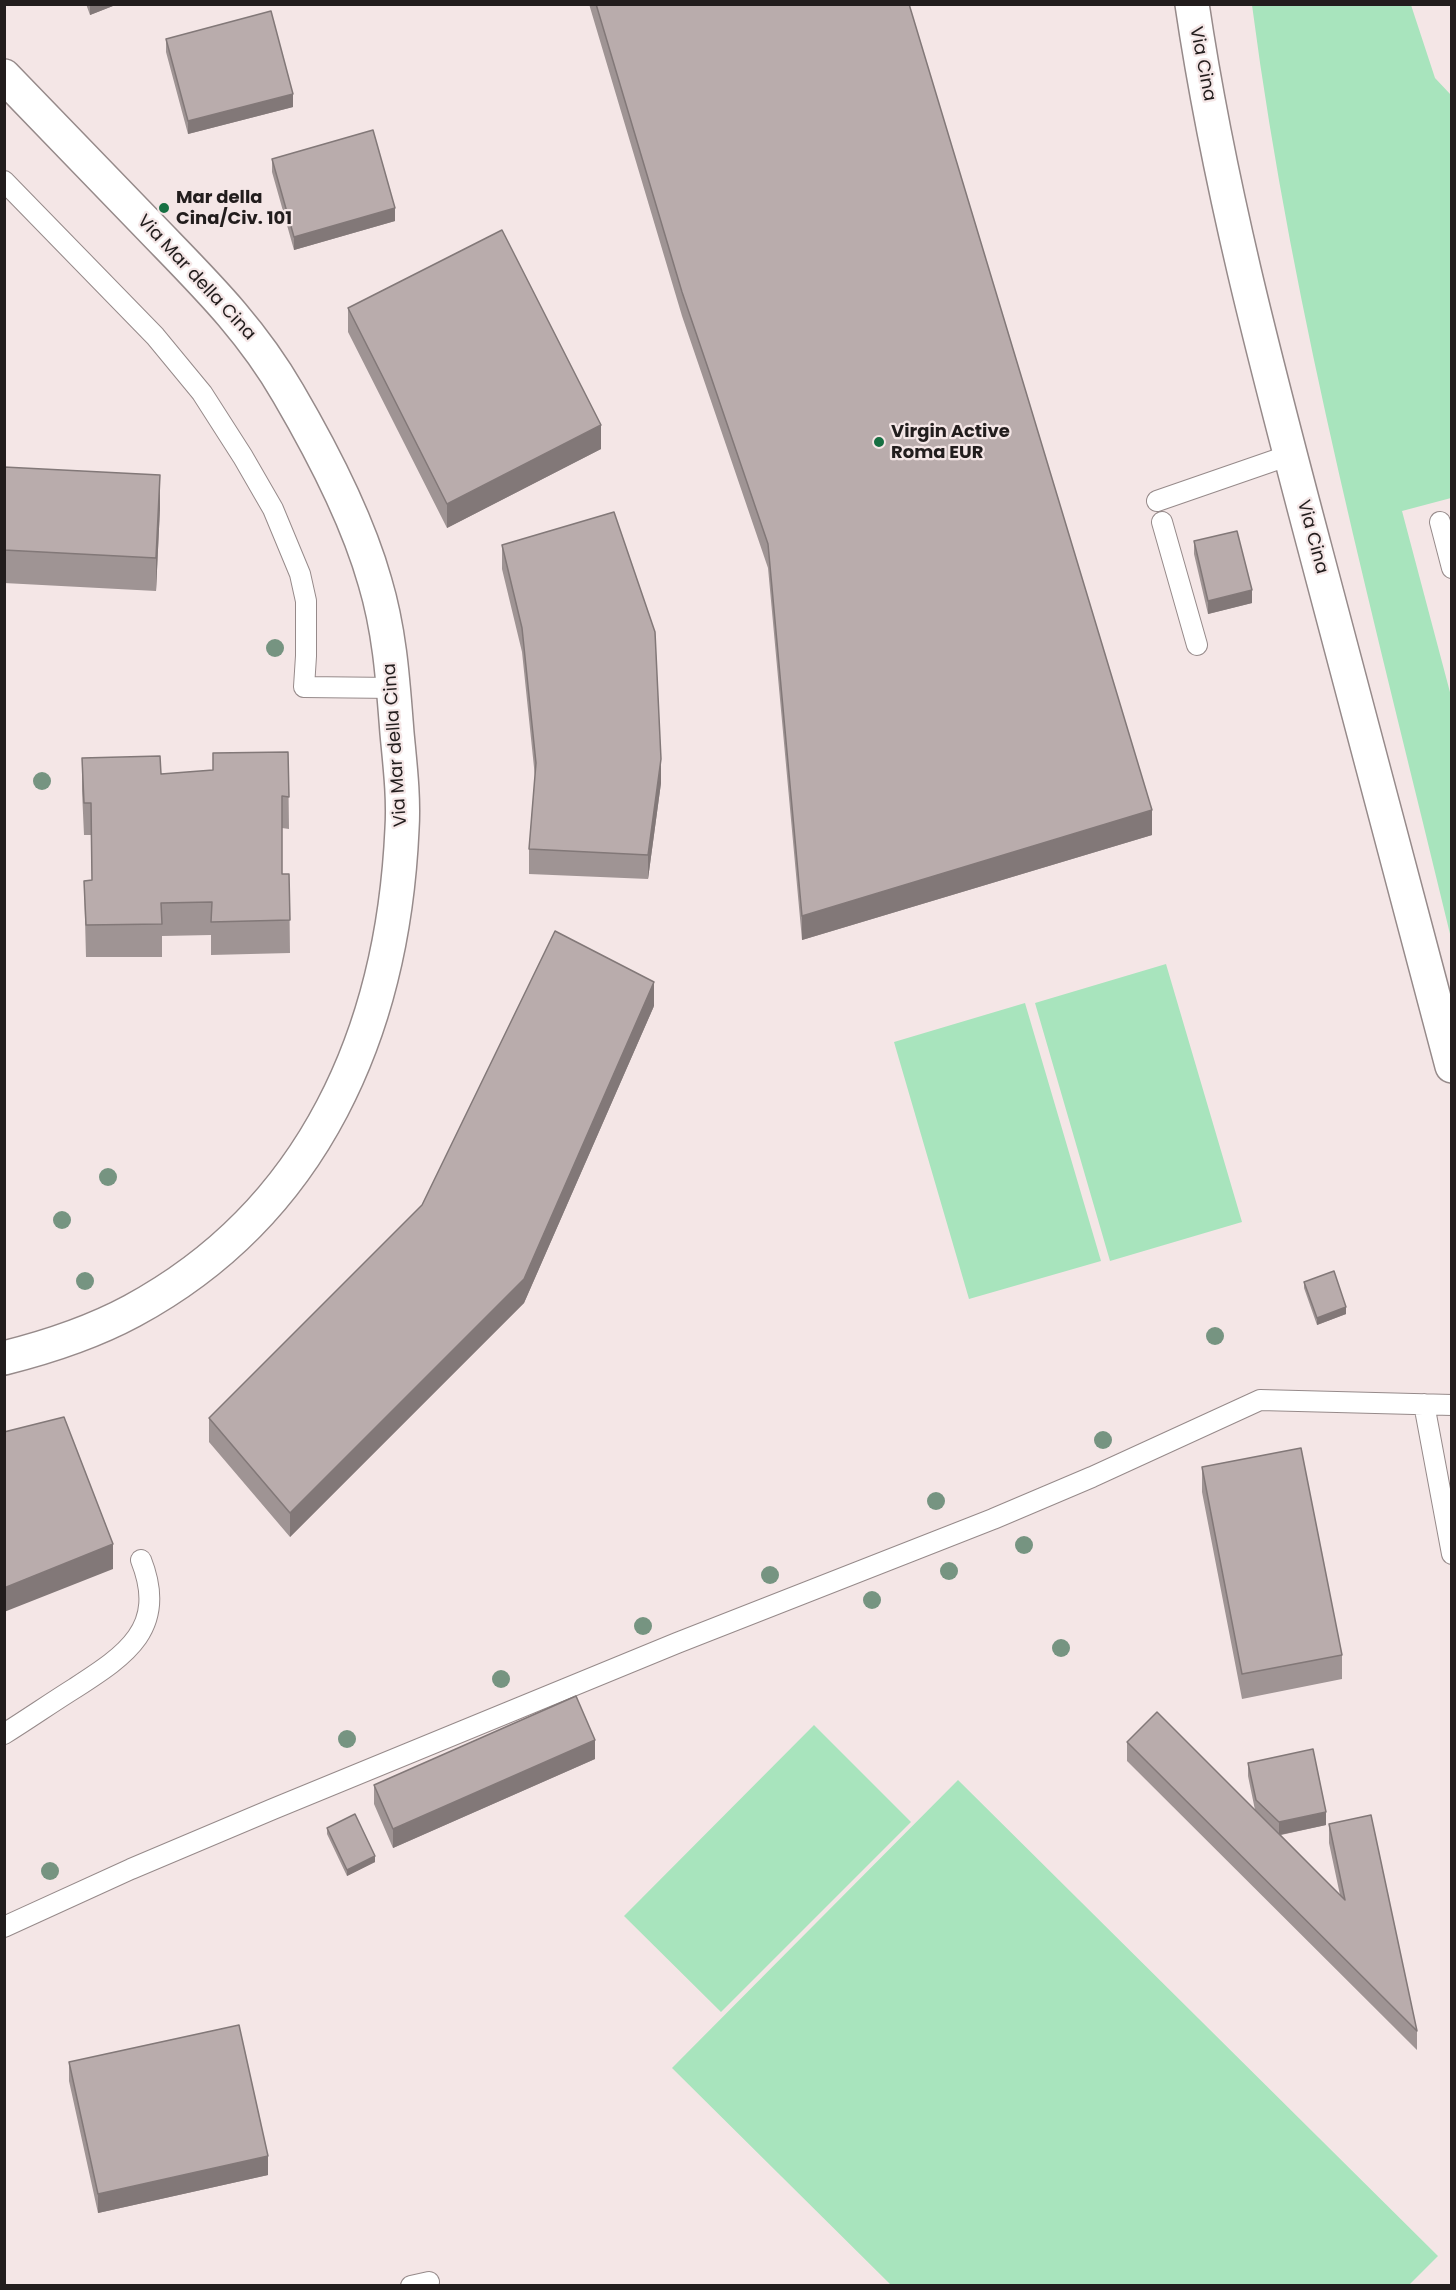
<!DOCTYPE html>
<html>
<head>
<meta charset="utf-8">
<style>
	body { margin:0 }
	#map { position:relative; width:1456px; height:2290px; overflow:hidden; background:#f4e6e6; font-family:Poppins,sans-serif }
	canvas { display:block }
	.frame { position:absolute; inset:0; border:6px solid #221d1d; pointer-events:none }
</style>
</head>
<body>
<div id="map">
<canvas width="1456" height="2290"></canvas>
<div class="frame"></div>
</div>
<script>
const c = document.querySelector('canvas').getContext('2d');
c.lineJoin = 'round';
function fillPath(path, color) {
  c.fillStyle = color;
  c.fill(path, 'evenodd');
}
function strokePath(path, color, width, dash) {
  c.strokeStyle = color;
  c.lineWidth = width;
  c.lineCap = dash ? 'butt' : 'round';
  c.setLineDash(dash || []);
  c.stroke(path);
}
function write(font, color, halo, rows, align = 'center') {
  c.font = font + ' Poppins,sans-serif';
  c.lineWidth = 4.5;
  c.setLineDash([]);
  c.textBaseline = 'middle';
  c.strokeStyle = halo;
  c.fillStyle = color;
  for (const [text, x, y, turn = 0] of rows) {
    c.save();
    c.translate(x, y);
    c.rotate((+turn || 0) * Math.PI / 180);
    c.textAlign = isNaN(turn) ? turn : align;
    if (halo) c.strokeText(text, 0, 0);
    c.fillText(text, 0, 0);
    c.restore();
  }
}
const green = new Path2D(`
	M1252,5H1411L1435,78L1451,95V498L1402,511L1451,696V938C1377,629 1293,320 1252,5Z
	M1166,964L1242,1222L1110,1261L1035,1003Z
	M1025,1003L1101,1261L969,1299L894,1042Z
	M814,1725L911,1822L721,2012L624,1916Z
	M958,1780L1438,2256L1409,2285H891L672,2068Z`);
const lane = new Path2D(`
	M4,181L155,336L202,393L243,457L273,509L300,574L306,601V656L304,687L394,688
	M1157,501L1290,455
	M1162,522L1197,645
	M1440,522L1452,568
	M1424,1404L1452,1554
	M4,1734C28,1719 51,1703 75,1688C126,1655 168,1628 141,1560
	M4,1927L131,1869L273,1809L677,1643L993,1519L1092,1477L1260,1400L1452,1405
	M411,2286L429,2282`);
const street = new Path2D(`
	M4,76C53,126 101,177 150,227C202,281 250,327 288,393C322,451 357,518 375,582C390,632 393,682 397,733C400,765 404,797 402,829C393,1030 315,1212 132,1311C93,1332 48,1347 4,1358`);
const secondary = new Path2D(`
	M1192,4C1219,187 1267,367 1314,545C1360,719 1406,892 1452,1066`);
const trees = [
	[275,648],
	[42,781],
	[108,1177],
	[62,1220],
	[85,1281],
	[1215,1336],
	[1103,1440],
	[936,1501],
	[1024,1545],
	[949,1571],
	[770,1575],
	[872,1600],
	[643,1626],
	[1061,1648],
	[501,1679],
	[347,1739],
	[50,1871]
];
const wall = new Path2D(`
	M86,4H118L90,15Z
	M589,4H909L1152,835L802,940L768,568L682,316Z
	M166,39L293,107L188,134L166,52Z
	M272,159L395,221L294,250L272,172Z
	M348,308L601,449L447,528L348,332Z
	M4,467L160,508L156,591L4,583Z
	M1194,541L1252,603L1208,614L1194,554Z
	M502,545L661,783L648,879L529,874V849L535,777L522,652L502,569Z
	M288,752L289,829L282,828V874H289L290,953L211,955V935L162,936V957H86L84,881L92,880L91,835H84L82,791V758L161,774L213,770Z
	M654,1006L524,1303L290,1537L209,1442V1418Z
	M1304,1282L1346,1314L1317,1325L1304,1288Z
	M1202,1467L1342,1655V1679L1242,1699L1202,1492Z
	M1127,1742L1255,1810L1248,1776V1763L1326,1825L1281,1835L1340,1895L1329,1843V1824L1417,2031V2050L1127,1761Z
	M595,1759L393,1848L374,1804V1785Z
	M327,1828L375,1862L347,1876L327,1834Z
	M69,2062L268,2175L98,2213L69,2081Z`);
const shadedWall = new Path2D(`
	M90,4H118L90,15Z
	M293,94V107L188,134V121Z
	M395,208V221L294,250V237Z
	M601,425V449L447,528V504Z
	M160,475V508L156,591V558Z
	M1252,590V603L1208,614V601Z
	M661,759V783L648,879V855Z
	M1152,810V835L802,940V916Z
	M654,982V1006L524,1303L290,1537V1513Z
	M1346,1307V1314L1317,1325V1318Z
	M113,1544V1569L4,1612V1588Z
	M595,1740V1759L393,1848V1829Z
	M1326,1812V1825L1279,1835V1822Z
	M375,1856V1862L347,1876V1870Z
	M268,2156V2175L98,2213V2194Z`);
const building = new Path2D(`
	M596,4H909L1152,810L802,916L768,544L682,292Z
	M271,11L293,94L188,121L166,39Z
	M373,130L395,208L294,237L272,159Z
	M502,230L601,425L447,504L348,308Z
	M4,467L160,475L156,558L4,550Z
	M614,512L655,632L661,759L648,855L529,849L536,763L522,628L502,545Z
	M1237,531L1252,590L1208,601L1194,541Z
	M288,752L289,797L282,796V874H289L290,920L211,922L212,902L161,903L162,924L86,925L84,881L92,880L91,803H84L82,758L160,756L161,774L213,770V753Z
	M555,931L654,982L524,1279L290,1513L209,1418L422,1205Z
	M1334,1271L1346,1307L1317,1318L1304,1282Z
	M64,1417L113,1544L4,1588V1432Z
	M1301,1448L1342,1655L1242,1674L1202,1467Z
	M576,1696L595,1740L393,1829L374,1785Z
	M1157,1712L1345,1900L1329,1824L1371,1815L1417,2031L1127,1742Z
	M1313,1749L1326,1812L1279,1822L1256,1800L1248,1763Z
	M355,1814L375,1856L347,1870L327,1828Z
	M239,2025L268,2156L98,2194L69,2062Z`);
const markers = [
	[164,208,6,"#166f42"],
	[879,442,6,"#166f42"]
];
const streetNames = [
	["Via Cina",1202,64,79],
	["Via Mar della Cina",196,278,47],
	["Via Cina",1312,537,75],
	["Via Mar della Cina",396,745,-94]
];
const poiNames = [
	["Mar della",176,198],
	["Cina/Civ. 101",176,219],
	["Virgin Active",891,432],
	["Roma EUR",891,453]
];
fillPath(green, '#a8e4bd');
strokePath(lane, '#968a8a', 22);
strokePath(street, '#968a8a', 36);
strokePath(secondary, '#968a8a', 36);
strokePath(lane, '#fff', 20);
strokePath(street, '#fff', 33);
strokePath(secondary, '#fff', 33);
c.fillStyle = '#769481';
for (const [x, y] of trees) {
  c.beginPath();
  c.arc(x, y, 9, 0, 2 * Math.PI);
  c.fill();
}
fillPath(wall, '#9f9494');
fillPath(shadedWall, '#827878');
fillPath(building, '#b9acac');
strokePath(building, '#827878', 1.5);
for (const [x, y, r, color] of markers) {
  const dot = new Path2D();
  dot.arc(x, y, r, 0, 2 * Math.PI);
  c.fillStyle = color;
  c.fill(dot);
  strokePath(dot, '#f4e6e6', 2);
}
write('18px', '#221d1d', '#f4e6e6', streetNames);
write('bold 18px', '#221d1d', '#f4e6e6', poiNames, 'left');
</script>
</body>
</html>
